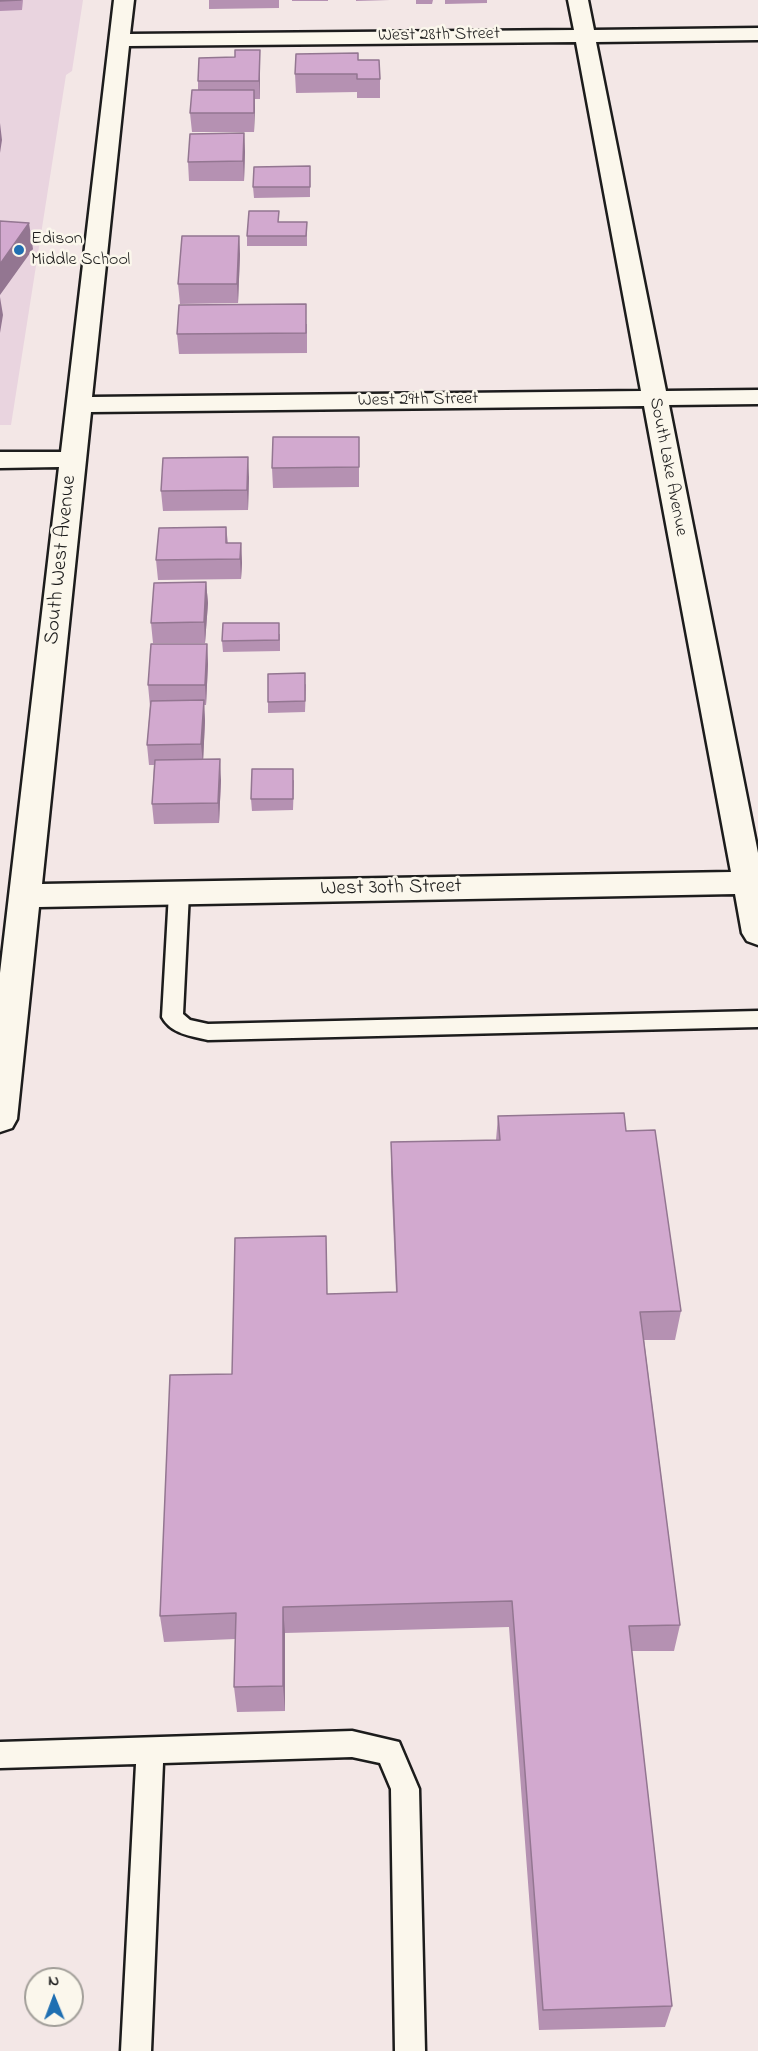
<!DOCTYPE html>
<html>
<head>
<meta charset="utf-8">
<style>
	body { margin:0 }
	#map { position:relative; width:758px; height:2051px; overflow:hidden; background:#f3e7e6; font-family:"Indie Flower",sans-serif }
	canvas { display:block }
	.north { position:absolute; left:24px; top:1967px; width:60px; height:60px; box-sizing:border-box; background:#fbf7ec; border:2px solid #a29f99; border-radius:50%; rotate:359deg; font-size:16px; font-weight:700; line-height:24px; text-align:center; color:#1c1c1c }
	.north::after { content:''; display:block; margin:auto; width:21px; height:27px; background:#1f6fb2; clip-path:polygon(50% 0,100% 100%,50% 72%,0 100%) }
</style>
</head>
<body>
<div id="map">
<canvas width="758" height="2051"></canvas>
<div class="north">N</div>
</div>
<script>
const c = document.querySelector('canvas').getContext('2d');
c.lineJoin = 'round';
function fillPath(path, color) {
  c.fillStyle = color;
  c.fill(path, 'evenodd');
}
function strokePath(path, color, width, dash) {
  c.strokeStyle = color;
  c.lineWidth = width;
  c.lineCap = dash ? 'butt' : 'round';
  c.setLineDash(dash || []);
  c.stroke(path);
}
function write(font, color, halo, rows, align = 'center') {
  c.font = font + ' "Indie Flower",sans-serif';
  c.lineWidth = 5;
  c.setLineDash([]);
  c.textBaseline = 'middle';
  c.strokeStyle = halo;
  c.fillStyle = color;
  for (const [text, x, y, turn = 0] of rows) {
    c.save();
    c.translate(x, y);
    c.rotate((+turn || 0) * Math.PI / 180);
    c.textAlign = isNaN(turn) ? turn : align;
    if (halo) c.strokeText(text, 0, 0);
    c.fillText(text, 0, 0);
    c.restore();
  }
}
const built = new Path2D(`
	M0,0H83L72,71L66,75L11,425H0Z`);
const service = new Path2D(`
	M179,886L186,888L189,893L183,1014L190,1020L208,1024L758,1011V1027L208,1040C191,1036 171,1034 162,1017L169,893L172,888Z
	M352,1731L399,1742L419,1789L425,2051H395L391,1789L380,1763L352,1757L163,1763L151,2051H121L136,1764L0,1768V1742Z`);
const minor = new Path2D(`
	M114,0H134L130,34L574,30L568,0H588L594,30L758,28V40L596,42L666,391L758,390V404L669,405L758,853V945L747,941L742,933L735,894L39,907L17,1119L12,1128L0,1132V973L59,467L0,468V452H61ZM576,42L641,391L92,397L129,46ZM644,406L731,872L42,884L91,412Z`);
const wall = new Path2D(`
	M0,0H23L22,10L0,11Z
	M209,0H279V8L209,9Z
	M292,0H328V1H292Z
	M356,0H390L356,1Z
	M416,0H433L432,4H416Z
	M445,0H487V3L445,4Z
	M358,60L380,79V98H357V92L296,93L295,74Z
	M260,69V99H255L254,132H192L190,113L198,90V81Z
	M244,133L245,152L244,181H189L188,162Z
	M310,166V197L254,198L253,187Z
	M279,222H307V246H247V236Z
	M239,236L240,255L238,303L180,304L178,284Z
	M307,324V353L179,354L177,334Z
	M359,437V487L273,488L272,468Z
	M249,477L248,510L163,511L161,491Z
	M226,527L228,543H241L242,563L241,579L158,580L156,560Z
	M206,582L208,603L205,643H153L151,623Z
	M280,634V651L223,652L222,641Z
	M207,644L208,664L206,705H204L205,721L203,760L221,780L219,823L154,824L152,804L154,765H149L147,745L150,706L148,685Z
	M306,684L305,712L268,713V702Z
	M294,780L293,810L252,811L251,799Z
	M498,1116L626,1131L681,1311L675,1340H644L680,1625L674,1651H632L672,2006L665,2027L539,2030L509,1627L285,1633V1711L237,1712L234,1687L235,1639L164,1642L160,1616L232,1374L327,1294L396,1292L391,1172V1142L496,1140Z`);
const shadedWall = new Path2D(`
	M260,50V99L259,81Z
	M254,90L255,108L254,132Z
	M0,123L2,140L0,153Z
	M244,133L245,152L244,181L243,161Z
	M29,223L33,249L0,295V264Z
	M239,236L240,255L238,303L237,284Z
	M0,297L3,315L0,333Z
	M248,457L249,477L248,510L247,490Z
	M241,543L242,563L241,579L240,559Z
	M206,582L208,603L205,643L204,622Z
	M207,644L208,664L206,705L205,685Z
	M204,700L205,721L203,764L201,744Z
	M220,759L221,780L219,823L218,803Z
	M283,1607L285,1633V1711L283,1686Z`);
const building = new Path2D(`
	M0,0H21L0,1Z
	M235,50H260L259,81H198L199,58L235,57Z
	M358,53V60H379L380,79H357V74H295L296,54Z
	M192,90H254V113H190Z
	M244,133L243,161L188,162L190,134Z
	M310,166V187H253L254,167Z
	M249,211H279L278,222H307L306,236H247Z
	M0,221L29,223L0,264Z
	M182,236H239L237,284H178Z
	M306,304V333L177,334L179,305Z
	M273,437H359V467L272,468Z
	M248,457L247,490L161,491L163,458Z
	M226,527V543H241L240,559L156,560L159,528Z
	M206,582L204,622L151,623L154,583Z
	M223,623H279V640L222,641Z
	M151,644H207L205,685H148Z
	M305,673V701L268,702V674Z
	M204,700L201,744L147,745L151,701Z
	M220,759L218,803L152,804L155,760Z
	M252,769H293V799H251Z
	M624,1113L626,1131L655,1130L681,1311L640,1312L680,1625L629,1626L672,2006L543,2010L512,1601L283,1607V1686L234,1687L236,1613L160,1616L170,1375L232,1374L235,1238L326,1236L327,1294L397,1292L391,1142L500,1140L498,1116Z`);
const markers = [
	[19,250,6,"#1f6fb2"]
];
const farStreetnames = [
	["West 28th Street",439,36,-1],
	["West 29th Street",418,401,-1],
	["South Lake Avenue",667,467,79]
];
const farPoinames = [
	["Edison",31,240],
	["Middle School",31,261]
];
const streetNames = [
	["South West Avenue",62,560,-84],
	["West 30th Street",391,889,-1]
];
fillPath(built, '#e9d4df');
strokePath(service, '#1c1c1c', 5);
strokePath(minor, '#1c1c1c', 5);
fillPath(service, '#fbf7ec');
fillPath(minor, '#fbf7ec');
fillPath(wall, '#b591b2');
fillPath(shadedWall, '#937691');
fillPath(building, '#d2a9cf');
strokePath(building, '#937691', 1.5);
for (const [x, y, r, color] of markers) {
  const dot = new Path2D();
  dot.arc(x, y, r, 0, 2 * Math.PI);
  c.fillStyle = color;
  c.fill(dot);
  strokePath(dot, '#fbf7ec', 2);
}
write('18px', '#1c1c1c', '#fbf7ec', farStreetnames);
write('18px', '#1c1c1c', '#fbf7ec', farPoinames, 'left');
write('21px', '#1c1c1c', '#fbf7ec', streetNames);
</script>
</body>
</html>
